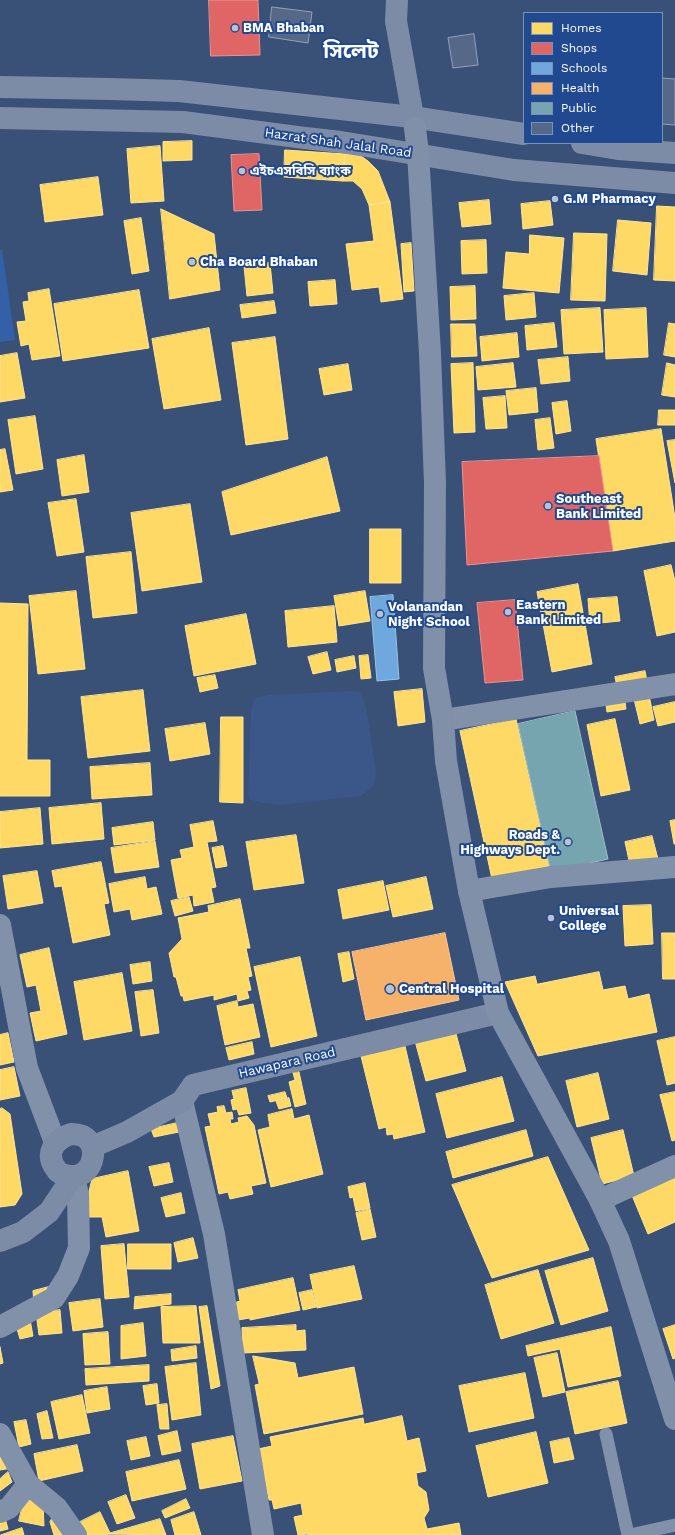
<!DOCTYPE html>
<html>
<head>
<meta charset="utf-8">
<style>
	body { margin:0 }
	#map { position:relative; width:675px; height:1535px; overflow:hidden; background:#395077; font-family:"Work Sans",sans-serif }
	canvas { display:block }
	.legend { position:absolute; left:523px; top:12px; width:140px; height:132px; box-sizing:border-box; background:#204990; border:1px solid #7992bc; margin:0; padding:5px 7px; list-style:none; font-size:12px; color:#fff }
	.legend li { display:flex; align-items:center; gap:8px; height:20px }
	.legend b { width:20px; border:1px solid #7992bc }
</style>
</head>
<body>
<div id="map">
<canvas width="675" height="1535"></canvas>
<ul class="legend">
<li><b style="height:11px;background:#ffd966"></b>Homes</li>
<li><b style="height:11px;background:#e06666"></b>Shops</li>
<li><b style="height:11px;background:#6fa8dc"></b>Schools</li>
<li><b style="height:11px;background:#f6b26b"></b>Health</li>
<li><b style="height:11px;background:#76a5af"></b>Public</li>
<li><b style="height:11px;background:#556887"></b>Other</li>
</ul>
</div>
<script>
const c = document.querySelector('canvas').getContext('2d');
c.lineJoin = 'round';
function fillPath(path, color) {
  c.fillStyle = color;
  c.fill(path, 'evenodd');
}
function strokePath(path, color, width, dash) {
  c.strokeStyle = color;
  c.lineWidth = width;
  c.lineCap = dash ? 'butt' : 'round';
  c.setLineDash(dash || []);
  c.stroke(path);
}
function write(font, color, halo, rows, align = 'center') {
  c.font = font + ' "Work Sans","Noto Sans Bengali",sans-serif';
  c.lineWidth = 4;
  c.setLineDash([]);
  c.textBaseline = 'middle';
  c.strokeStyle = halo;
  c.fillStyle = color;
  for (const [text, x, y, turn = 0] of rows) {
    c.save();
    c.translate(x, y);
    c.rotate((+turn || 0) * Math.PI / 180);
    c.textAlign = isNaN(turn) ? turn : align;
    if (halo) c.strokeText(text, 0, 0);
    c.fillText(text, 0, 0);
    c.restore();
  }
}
const green = new Path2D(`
	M2,249L15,340L0,342V250Z`);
const water = new Path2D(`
	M351,691L360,692L366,707L376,772L374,785L361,796L280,805L263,803L251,800L248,794L251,712L253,702L256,698L269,695Z`);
const homes = new Path2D(`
	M192,141V160L163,161V142Z
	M160,146L164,201L131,203L127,149Z
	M285,150L345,154L343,181L284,177Z
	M345,154H358L368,161L378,171L390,202L369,205L362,189L353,181H343Z
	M98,177L103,215L45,222L40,185Z
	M489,200L491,224L462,227L459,203Z
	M550,201L553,225L523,229L521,204Z
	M390,202L403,299L381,302L379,287L352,290L346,244L374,241L369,205Z
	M657,206L675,207V281L654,280Z
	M161,209L214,234L220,290L170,299Z
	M141,218L149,271L132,274L124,221Z
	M618,220L651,223L647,275L613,271Z
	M574,233L607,234L605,301L571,300Z
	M530,235L564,238L559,293L503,288L506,252L529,254Z
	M486,240L487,273L462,274L461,241Z
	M411,243L414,291L404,292L401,244Z
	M270,263L273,293L247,296L244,266Z
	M335,280L337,304L310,306L308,282Z
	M475,286L476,319L451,320L450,287Z
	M49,289L60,356L32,360L29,344L21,346L17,322L26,321L23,302L29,301L28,293Z
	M139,290L149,348L63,361L54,304Z
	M534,293L536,317L506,320L504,296Z
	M274,301L276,313L242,318L240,305Z
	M600,308L603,352L564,354L561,310Z
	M646,308L648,357L606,359L604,310Z
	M554,323L557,347L527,350L525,326Z
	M669,323L675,324V357L664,355Z
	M451,324H475L477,356L452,357Z
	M209,328L221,400L164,409L152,339Z
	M517,333L519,357L482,361L480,337Z
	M275,337L288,439L246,445L232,343Z
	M17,353L25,398L0,402V356Z
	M568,357L570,381L541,384L538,360Z
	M473,363L475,432L454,433L451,364Z
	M513,363L516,387L478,390L476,367Z
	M667,363L675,365V397L662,395Z
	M348,364L352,390L324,395L319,369Z
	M536,388L538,412L509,415L506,391Z
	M505,396L507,428L486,429L483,398Z
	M567,401L571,431L556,434L552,403Z
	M659,410H675V425H658Z
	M35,416L43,469L16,474L8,420Z
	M550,418L554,448L538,450L535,420Z
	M661,429L675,518V541L613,551L596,439Z
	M675,440V483L667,441Z
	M5,449L13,490L0,492V450Z
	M84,455L89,492L62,496L57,460Z
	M327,457L340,511L231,535L222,492Z
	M76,499L84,552L57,556L48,503Z
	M190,504L202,582L142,591L131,513Z
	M370,529H401V583H370Z
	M131,552L137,613L93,618L86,557Z
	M671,565L675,581V632L657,636L644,571Z
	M578,584L592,664L552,672L537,592Z
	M76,591L85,669L38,674L29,596Z
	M365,591L370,621L339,626L334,596Z
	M617,597L620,621L590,624L588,599Z
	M0,603L28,604L27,760H50V796H0Z
	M334,606L337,642L288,647L285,611Z
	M246,614L256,664L194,676L185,626Z
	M327,652L331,670L313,674L308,657Z
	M368,655L371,678L361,679L359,656Z
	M354,656L356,668L337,672L335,660Z
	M645,671L648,686L618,692L615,677Z
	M215,675L218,688L200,692L197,678Z
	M422,689L425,722L398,726L394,692Z
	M143,690L150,751L88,758L81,697Z
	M624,695L626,709L607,712L605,698Z
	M649,695L654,720L640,724L634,699Z
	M675,702V722L658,726L653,707Z
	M221,717H243V803L220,802Z
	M516,719L549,866L492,879L460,731Z
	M615,719L630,790L601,796L587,725Z
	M205,723L210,754L170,761L165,729Z
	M150,763L152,795L92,799L90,767Z
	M101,803L104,839L52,844L49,808Z
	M40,808L43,844L0,848V812Z
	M675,820V844H674L670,821Z
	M213,821L217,841L207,842L216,887L211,888L214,902L194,906L193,895L178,898L171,860L182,858L180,850L194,847L190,825Z
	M153,822L155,840L114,845L112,828Z
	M296,835L304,883L254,890L246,842Z
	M652,836L658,859L630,865L625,842Z
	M155,841L159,867L115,873L111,848Z
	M223,846L227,866L216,868L212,848Z
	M101,862L109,903L104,904L110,935L73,943L62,886L55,887L52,871Z
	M37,871L43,903L8,909L3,876Z
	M145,877L147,889L156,887L162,914L132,920L130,909L114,912L109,884Z
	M426,877L433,909L393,917L386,886Z
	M383,881L389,910L343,919L338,890Z
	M189,897L193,911L175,916L171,901Z
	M240,899L250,948H246L252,976L248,977L251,990L247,991L249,998L238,1001L237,994L214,1000V995L184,1001L183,996H181L176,977H174L169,953L182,939L178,918L209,912L208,906Z
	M651,905L653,944L625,946L623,906Z
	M662,933H675V979H663Z
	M49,948L67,1034L36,1041L30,1013L41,1011L36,985L27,987L20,955Z
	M349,952L354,979L343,982L338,954Z
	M300,957L317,1036L271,1047L254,967Z
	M150,962L152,981L133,984L130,965Z
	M599,972L603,990L625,986L628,999L649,994L657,1032L538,1056L505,982L535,976L537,984Z
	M122,973L132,1031L84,1040L74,982Z
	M153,990L159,1033L141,1036L135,992Z
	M237,1001L238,1007L253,1004L260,1037L225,1045L217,1006Z
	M455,1030L466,1071L426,1081L415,1041Z
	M8,1033L14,1062L0,1065V1035Z
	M675,1037V1083L667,1085L657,1041Z
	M252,1042L254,1054L229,1060L226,1048Z
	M405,1046L425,1132L394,1139L393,1134L387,1135L386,1127L379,1129L361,1056Z
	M14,1067L20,1096L0,1100V1070Z
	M299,1072L306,1104L295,1107L289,1082L295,1080L293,1073Z
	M598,1073L609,1119L577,1127L566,1081Z
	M502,1077L514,1121L447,1138L436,1094Z
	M246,1088L251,1113L239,1115L237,1109L233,1110L231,1100L234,1099L232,1091Z
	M285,1092L287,1098L270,1102L268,1096Z
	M675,1092V1140L672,1141L660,1095Z
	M289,1098L291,1106L279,1109L276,1101Z
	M224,1106L226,1113L232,1112L233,1119H230L231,1124L239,1122L238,1118L247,1116L254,1125L266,1183L251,1186L253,1194L230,1199L228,1192L219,1194L205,1127L211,1126L208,1114L218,1112L217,1107Z
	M2,1108L10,1114L22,1194L15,1205L0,1207V1109Z
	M292,1109L294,1119L309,1115L323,1174L271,1187L258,1130L270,1127L268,1115Z
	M177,1123L179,1132L154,1137L151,1129Z
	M526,1130L533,1156L453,1178L446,1152Z
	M623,1130L634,1176L602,1184L591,1138Z
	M548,1157L589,1250L492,1278L452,1185Z
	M169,1163L173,1182L154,1186L149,1167Z
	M128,1171L139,1231L106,1237L102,1217H83L92,1179Z
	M675,1175V1222L648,1234L631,1193Z
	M365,1183L370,1208L356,1211L353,1197L350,1198L348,1187Z
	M181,1193L185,1213L166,1217L161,1198Z
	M370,1209L376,1237L362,1240L356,1213Z
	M193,1238L198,1258L178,1262L174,1243Z
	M124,1244L129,1297L105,1299L101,1246Z
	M128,1244H171V1269H128Z
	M593,1258L608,1311L561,1325L545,1271Z
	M354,1266L362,1299L317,1308L310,1275Z
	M538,1270L554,1323L501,1339L485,1285Z
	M293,1278L300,1310L250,1320V1318L238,1320L234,1303L240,1301L238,1290Z
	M56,1285L34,1306L33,1291Z
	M312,1290L316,1307L303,1310L299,1293Z
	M171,1294V1304L134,1309L135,1297Z
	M100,1299L103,1327L73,1331L69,1303Z
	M196,1306L200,1343H163L161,1307Z
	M207,1306L220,1386L211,1389L199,1307Z
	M60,1310L62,1333L39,1335L36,1313Z
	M29,1314L33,1336L20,1339L15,1322Z
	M143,1323L146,1356L121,1359V1326Z
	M296,1325V1331L305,1330L306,1350L243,1353L242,1328Z
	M675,1325V1358L673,1359L663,1329Z
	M611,1327L621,1376L568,1387L560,1349L528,1356L526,1346Z
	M108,1332L110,1364L85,1365L83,1334Z
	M196,1346L197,1358L172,1361L171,1350Z
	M0,1347L3,1363L0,1364Z
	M557,1353L565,1392L543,1397L534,1358Z
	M253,1356L295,1363L298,1378L354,1367L363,1414L264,1434L255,1385L259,1384Z
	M196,1363L201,1415L172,1420L165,1367Z
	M149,1365V1381L86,1385L85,1369Z
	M525,1373L534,1418L469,1432L459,1386Z
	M618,1381L627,1423L575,1434L566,1392Z
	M157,1384L159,1403L146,1405L143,1386Z
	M107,1387L110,1409L87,1413L84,1391Z
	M82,1395L90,1433L59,1439L51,1402Z
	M167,1404L169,1429H160L157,1405Z
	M47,1411L53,1438L42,1439L37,1414Z
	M402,1416L407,1441L419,1438L426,1471L416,1473L418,1486L426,1492L429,1510L424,1518L427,1529L459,1523L461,1535H308V1534L298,1535L294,1517L303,1515L301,1503L274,1509L272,1500H269L258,1449L272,1446L270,1437L363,1418L364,1424Z
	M26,1420L31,1444L19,1447L14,1422Z
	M177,1431L181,1451L162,1455L158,1436Z
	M536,1432L548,1483L488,1497L476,1446Z
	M233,1436L242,1481L200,1489L192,1444Z
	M146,1437L150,1456L131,1460L127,1441Z
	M569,1438L574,1459L554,1463L550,1442Z
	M77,1445L83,1471L39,1481L34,1454Z
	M9,1455L12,1468L0,1470V1457Z
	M179,1460L186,1489L132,1501L126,1472Z
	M8,1472L12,1482L0,1491V1479Z
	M126,1495L135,1518L117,1524L108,1502Z
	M186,1499L190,1508L165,1518L162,1511Z
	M24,1500L43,1502L44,1526L19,1521Z
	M56,1512L69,1535H54L50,1522Z
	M100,1512L110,1533L105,1535H84L78,1523Z
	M194,1512L201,1535H175L171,1520Z
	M5,1518L8,1529L0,1531V1519Z
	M160,1519L166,1535L107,1534Z
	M22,1528L24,1535H1Z`);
const shops = new Path2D(`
	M209,0H258L260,55L211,56Z
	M259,154L262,210L234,211L231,155Z
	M599,456L613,551L467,565L462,462Z
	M515,600L523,680L485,683L477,603Z`);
const schools = new Path2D(`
	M393,595L399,679L377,681L370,597Z`);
const health = new Path2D(`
	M445,933L459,1000L366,1020L352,952Z`);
const public = new Path2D(`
	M575,711L608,859L551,872L518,724Z`);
const building = new Path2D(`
	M272,7L312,12L308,43L269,37Z
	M474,34L478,65L453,68L448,38Z
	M662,78L675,79V125L662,124Z`);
const lane = new Path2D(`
	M606,1434L628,1535
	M630,1535L675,1525`);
const street = new Path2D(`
	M443,720L675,684
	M469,891L551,877L675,867
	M0,925L27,1068L55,1142
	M182,1101L214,1234L263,1535
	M600,1200L675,1166
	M0,1327L54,1298L68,1276L79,1248L78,1194L73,1176
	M0,1434L28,1484L57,1508L76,1535
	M0,1512L9,1508L28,1484`);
const secondary = new Path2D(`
	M397,0L396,21L415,128
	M0,87L110,89L179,91L412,117L524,134
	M0,118L183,122L305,138L341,142L514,170L675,183
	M582,143L618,149L675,153
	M71,1134C105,1133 96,1181 69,1176C64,1175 59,1174 56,1169C44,1153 55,1139 71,1134Z
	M92,1147L127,1132L182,1101L193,1085L498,1013
	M0,1241L23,1232L49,1212L73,1176`);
const primary = new Path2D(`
	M415,128L418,153L430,353L435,483L434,668L443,720L446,761L469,891L498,1013L600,1200L619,1241L675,1419`);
const markers = [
	[235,28,4,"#bac2cf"],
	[242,171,4,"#bac2cf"],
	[555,199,4,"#bac2cf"],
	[192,262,4,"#bac2cf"],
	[548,506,4,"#bac2cf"],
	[508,612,4,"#bac2cf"],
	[380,614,4,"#bac2cf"],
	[568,842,4,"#bac2cf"],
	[551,918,4,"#bac2cf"],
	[390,989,5,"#bac2cf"]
];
const poiNames = [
	["BMA Bhaban",243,28],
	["এইচএসবিসি ব্যাংক",250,171],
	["G.M Pharmacy",563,199],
	["Cha Board Bhaban",200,262],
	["Southeast",556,499],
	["Bank Limited",556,514],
	["Eastern",516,605],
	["Bank Limited",516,620],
	["Volanandan",388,607],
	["Night School",388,622],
	["Roads &",560,835,"right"],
	["Highways Dept.",560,850,"right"],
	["Universal",559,911],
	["College",559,926],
	["Central Hospital",399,989]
];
const streetNames = [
	["Hazrat Shah Jalal Road",338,143,8],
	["Hawapara Road",287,1063,-13]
];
const townNames = [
	["সিলেট",351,52]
];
fillPath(green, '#3460a7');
fillPath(water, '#3b578a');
fillPath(homes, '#ffd966');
strokePath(homes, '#ffe494', 1);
fillPath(shops, '#e06666');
strokePath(shops, '#e99494', 1);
fillPath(schools, '#6fa8dc');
strokePath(schools, '#9ac2e6', 1);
fillPath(health, '#f6b26b');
strokePath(health, '#f9c997', 1);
fillPath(public, '#76a5af');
strokePath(public, '#9fc0c7', 1);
fillPath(building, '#556887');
strokePath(building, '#95a2b8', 1);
strokePath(lane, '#8191aa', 13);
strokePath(street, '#8191aa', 22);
strokePath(secondary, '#7d8ca6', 22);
strokePath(primary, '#8090a9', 22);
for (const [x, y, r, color] of markers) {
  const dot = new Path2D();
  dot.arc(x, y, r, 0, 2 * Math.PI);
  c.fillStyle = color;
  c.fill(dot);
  strokePath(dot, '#204990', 1.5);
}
write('bold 13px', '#fff', '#204990', poiNames, 'left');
write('13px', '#fff', '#204990', streetNames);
write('bold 21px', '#fff', '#204990', townNames);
</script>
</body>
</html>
